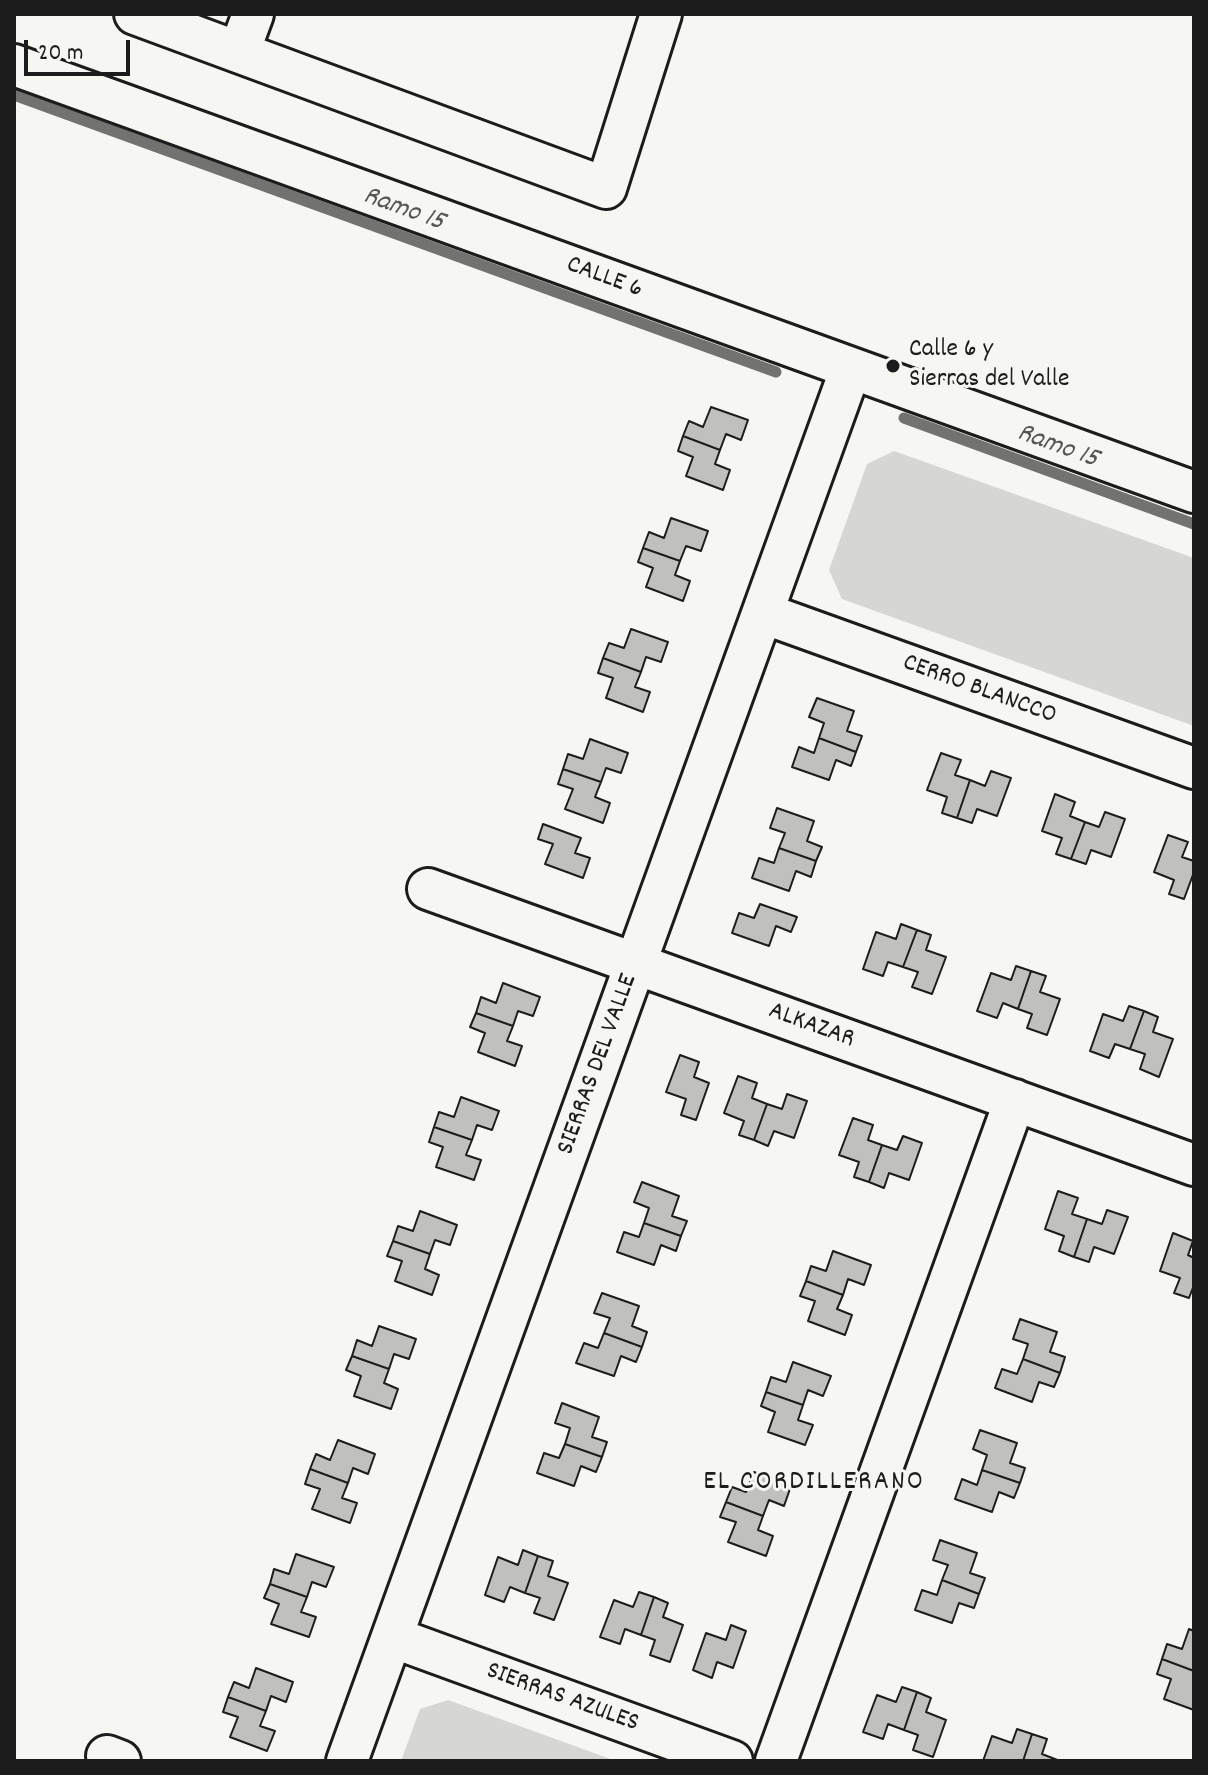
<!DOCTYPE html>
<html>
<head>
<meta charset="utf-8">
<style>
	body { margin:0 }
	#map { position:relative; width:1208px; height:1775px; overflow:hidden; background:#f6f6f2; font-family:Dekko,sans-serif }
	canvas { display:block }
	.frame { position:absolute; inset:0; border:16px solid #1c1c1c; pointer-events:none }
	.scale { position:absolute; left:24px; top:40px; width:106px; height:36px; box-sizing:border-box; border:4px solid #1c1c1c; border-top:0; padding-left:10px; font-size:24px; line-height:28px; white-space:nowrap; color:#1c1c1c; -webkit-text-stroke:6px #f6f6f2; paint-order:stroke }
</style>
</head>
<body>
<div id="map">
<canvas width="1208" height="1775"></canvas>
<div class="frame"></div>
<div class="scale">20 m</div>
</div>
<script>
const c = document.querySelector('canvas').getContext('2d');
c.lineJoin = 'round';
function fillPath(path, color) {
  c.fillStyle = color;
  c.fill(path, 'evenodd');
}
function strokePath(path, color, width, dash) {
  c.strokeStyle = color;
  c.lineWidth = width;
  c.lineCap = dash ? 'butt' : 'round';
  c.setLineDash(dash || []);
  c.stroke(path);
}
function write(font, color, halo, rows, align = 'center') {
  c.font = font + ' Dekko,sans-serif';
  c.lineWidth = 6;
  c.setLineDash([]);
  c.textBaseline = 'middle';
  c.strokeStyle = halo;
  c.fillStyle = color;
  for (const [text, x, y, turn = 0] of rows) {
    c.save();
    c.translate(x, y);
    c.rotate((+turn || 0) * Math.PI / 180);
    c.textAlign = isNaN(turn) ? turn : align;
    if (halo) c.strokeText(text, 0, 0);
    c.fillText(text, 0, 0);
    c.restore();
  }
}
const green = new Path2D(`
	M894,451L1194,558V726L842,599L829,570L867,464Z
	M448,1700L616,1761H401L420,1709Z`);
const stream = new Path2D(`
	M14,95L776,372
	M904,418L1194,524`);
const building = new Path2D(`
	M711,407L748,420L741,440L726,434L720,450L683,436L689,421L703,427Z
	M683,436L720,450L715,464L730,470L723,490L686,476L693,457L678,451Z
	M671,518L708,531L701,551L686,546L680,561L643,548L649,532L664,538Z
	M643,548L680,561L675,575L690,581L683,601L646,587L653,568L638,562Z
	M631,629L668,642L661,662L646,657L641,672L603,658L609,643L624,648Z
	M603,658L641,672L635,687L650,692L643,712L606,698L613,678L598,673Z
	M817,698L854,711L847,731L862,736L856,752L819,738L824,723L809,717Z
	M819,738L856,752L851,766L836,760L829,780L792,767L799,747L814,753Z
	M590,739L628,753L621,773L606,768L601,782L563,769L568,754L583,759Z
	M941,753L961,760L955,775L970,780L957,818L942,813L947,797L927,790Z
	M563,769L601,782L595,797L610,803L603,823L565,809L573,789L558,784Z
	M991,771L1011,778L997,816L977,809L972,823L957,818L970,780L985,786Z
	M1055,794L1075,802L1070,816L1085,822L1071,859L1056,854L1062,838L1042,831Z
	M777,808L814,821L807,841L822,847L816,861L779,848L785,833L770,828Z
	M1105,812L1125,819L1111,857L1091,850L1086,864L1071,859L1085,822L1099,827Z
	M543,824L581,838L575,853L590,858L583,878L545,864L553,844L538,839Z
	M1168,835L1188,842L1182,857L1194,861V872L1184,899L1169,894L1174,880L1154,872Z
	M779,848L816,861L811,877L796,871L789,891L752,878L759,858L774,863Z
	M760,904L797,917L791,932L776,926L769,946L732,933L739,913L754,918Z
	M901,924L917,930L903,967L888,962L883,976L863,969L876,932L896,939Z
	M917,930L931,935L926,950L946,957L932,994L912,987L918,972L903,967Z
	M1016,966L1031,971L1018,1009L1003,1003L997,1018L977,1011L991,973L1011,980Z
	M1031,971L1046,976L1040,992L1060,999L1047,1035L1027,1028L1032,1014L1018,1009Z
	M503,983L540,997L533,1016L518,1011L513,1026L476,1013L481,997L496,1003Z
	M1129,1006L1144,1011L1130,1049L1115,1044L1109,1058L1090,1051L1103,1014L1123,1021Z
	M1144,1011L1158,1017L1153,1032L1173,1039L1159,1077L1140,1069L1145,1054L1130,1049Z
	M476,1013L513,1026L507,1041L522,1046L515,1066L478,1052L485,1033L470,1027Z
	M680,1055L699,1062L694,1077L709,1083L696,1120L681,1115L686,1099L666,1092Z
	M738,1076L757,1083L752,1098L767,1104L754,1140L739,1135L744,1121L724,1113Z
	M787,1094L807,1101L794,1138L774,1131L768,1146L754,1140L767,1104L782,1109Z
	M461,1097L499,1111L492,1130L477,1125L472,1140L434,1127L439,1112L454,1117Z
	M853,1118L873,1125L868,1140L882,1145L869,1182L854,1177L859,1162L839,1155Z
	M434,1127L472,1140L466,1155L481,1160L474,1180L436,1167L443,1147L429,1142Z
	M903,1136L922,1143L909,1180L889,1173L884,1188L869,1182L882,1145L897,1150Z
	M642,1182L679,1196L672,1216L687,1221L681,1236L644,1223L649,1208L634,1202Z
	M1058,1191L1078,1198L1072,1214L1087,1219L1074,1257L1059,1251L1064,1236L1045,1229Z
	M1107,1210L1128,1217L1114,1254L1094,1247L1089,1262L1074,1257L1087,1219L1102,1224Z
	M420,1211L457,1225L450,1245L435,1240L430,1254L393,1241L398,1226L413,1231Z
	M644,1223L681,1236L676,1251L661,1245L654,1265L617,1252L624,1232L639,1237Z
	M1173,1233L1193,1241L1188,1255L1194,1258V1285L1189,1298L1174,1293L1180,1278L1160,1271Z
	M393,1241L430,1254L425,1269L439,1275L432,1295L395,1281L402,1261L387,1256Z
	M833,1251L871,1265L864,1285L848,1279L843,1295L806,1281L811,1266L826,1271Z
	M806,1281L843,1295L837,1309L852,1315L845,1335L808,1321L815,1301L800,1296Z
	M602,1293L639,1306L632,1326L647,1332L642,1347L604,1333L610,1318L594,1313Z
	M1020,1319L1057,1332L1050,1352L1065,1357L1060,1373L1023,1359L1028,1344L1013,1339Z
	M379,1326L416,1339L409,1359L394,1354L389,1369L352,1356L357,1340L372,1346Z
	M604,1333L642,1347L636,1362L621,1356L614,1376L576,1363L584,1343L598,1348Z
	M352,1356L389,1369L384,1383L398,1389L391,1409L354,1396L361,1376L346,1370Z
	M1023,1359L1060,1373L1054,1387L1039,1382L1032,1402L995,1388L1002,1369L1017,1374Z
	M793,1362L831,1376L823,1396L808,1390L803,1405L766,1392L771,1377L786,1382Z
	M766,1392L803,1405L798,1420L813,1425L805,1445L768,1432L775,1412L761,1406Z
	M562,1403L599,1417L592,1437L607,1442L602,1457L565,1444L570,1428L555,1423Z
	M980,1430L1017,1443L1010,1463L1025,1468L1020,1483L982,1470L987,1455L973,1449Z
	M338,1440L375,1454L368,1474L353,1468L348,1483L310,1469L316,1454L330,1460Z
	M565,1444L602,1457L596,1472L581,1466L574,1486L537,1473L544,1453L559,1458Z
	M310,1469L348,1483L342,1498L357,1503L350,1523L312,1509L320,1489L305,1484Z
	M982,1470L1020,1483L1014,1498L999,1492L992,1512L955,1499L962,1479L977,1485Z
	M754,1472L791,1486L784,1506L769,1500L763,1516L726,1502L732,1487L746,1492Z
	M726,1502L763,1516L758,1530L773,1536L766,1556L728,1542L736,1522L720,1517Z
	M940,1540L977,1553L970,1573L985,1578L979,1594L942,1580L948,1565L933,1560Z
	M523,1550L538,1556L525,1593L510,1587L504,1602L485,1595L498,1557L518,1565Z
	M296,1554L334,1567L326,1587L312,1582L307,1597L270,1584L274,1569L289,1574Z
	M538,1556L553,1561L548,1576L568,1583L554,1620L534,1613L540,1598L525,1593Z
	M942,1580L979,1594L974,1608L959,1603L952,1623L915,1610L922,1590L937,1595Z
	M270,1584L307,1597L301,1612L316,1617L309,1637L271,1624L279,1604L264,1598Z
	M639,1592L654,1597L641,1635L625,1629L620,1644L600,1637L614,1600L633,1607Z
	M654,1597L668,1603L663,1617L683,1625L670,1662L650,1655L655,1640L641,1635Z
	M731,1625L746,1631L733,1668L717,1662L712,1678L693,1670L706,1633L726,1640Z
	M1189,1629L1194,1631V1671L1162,1659L1167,1644L1182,1649Z
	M1162,1659L1194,1671V1710L1164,1699L1171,1679L1157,1674Z
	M256,1668L293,1682L286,1702L271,1696L266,1711L228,1697L234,1682L249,1688Z
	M902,1687L917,1692L904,1730L888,1724L883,1739L863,1732L877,1695L896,1702Z
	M917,1692L931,1698L926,1712L946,1720L933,1757L913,1750L918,1735L904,1730Z
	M228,1697L266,1711L260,1726L275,1731L267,1751L230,1737L238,1717L223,1712Z
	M1017,1729L1032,1734L1023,1761H983L992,1736L1012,1743Z
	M1032,1734L1047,1739L1042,1754L1060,1761H1023Z`);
const minor = new Path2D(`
	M135,14L606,188L661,14
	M239,52L253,14
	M14,65L1194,492
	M763,613L1194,768
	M428,889L1194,1165
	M392,1637L732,1761
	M107,1756L120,1761
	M347,1761L851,368
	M776,1761L1015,1100`);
const markers = [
	[893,366,8,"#1c1c1c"]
];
const streetNames = [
	["CALLE 6",604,279,20],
	["CERRO BLANCCO",979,691,20],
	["ALKAZAR",811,1027,20],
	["SIERRAS DEL VALLE",599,1065,-70],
	["SIERRAS AZULES",562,1699,20]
];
const poiNames = [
	["Calle 6 y",909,351],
	["Sierras del Valle",909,381]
];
const waterNames = [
	["Ramo 15",403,211,20],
	["Ramo 15",1057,448,20]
];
const neighbourhoodNames = [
	["EL CORDILLERANO",814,1484]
];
fillPath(green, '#d6d6d2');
strokePath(stream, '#727271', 11);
fillPath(building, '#c0c0bd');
strokePath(building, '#1c1c1c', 2);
strokePath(minor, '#1c1c1c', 46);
strokePath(minor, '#f6f6f2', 40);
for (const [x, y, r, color] of markers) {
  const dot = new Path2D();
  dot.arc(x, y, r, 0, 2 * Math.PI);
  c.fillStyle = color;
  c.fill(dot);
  strokePath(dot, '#f6f6f2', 3);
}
write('26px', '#1c1c1c', '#f6f6f2', streetNames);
write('26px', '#1c1c1c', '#f6f6f2', poiNames, 'left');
write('italic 28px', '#565654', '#f6f6f2', waterNames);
c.letterSpacing = '2px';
write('28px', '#1c1c1c', '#f6f6f2', neighbourhoodNames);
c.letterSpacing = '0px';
</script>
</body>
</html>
